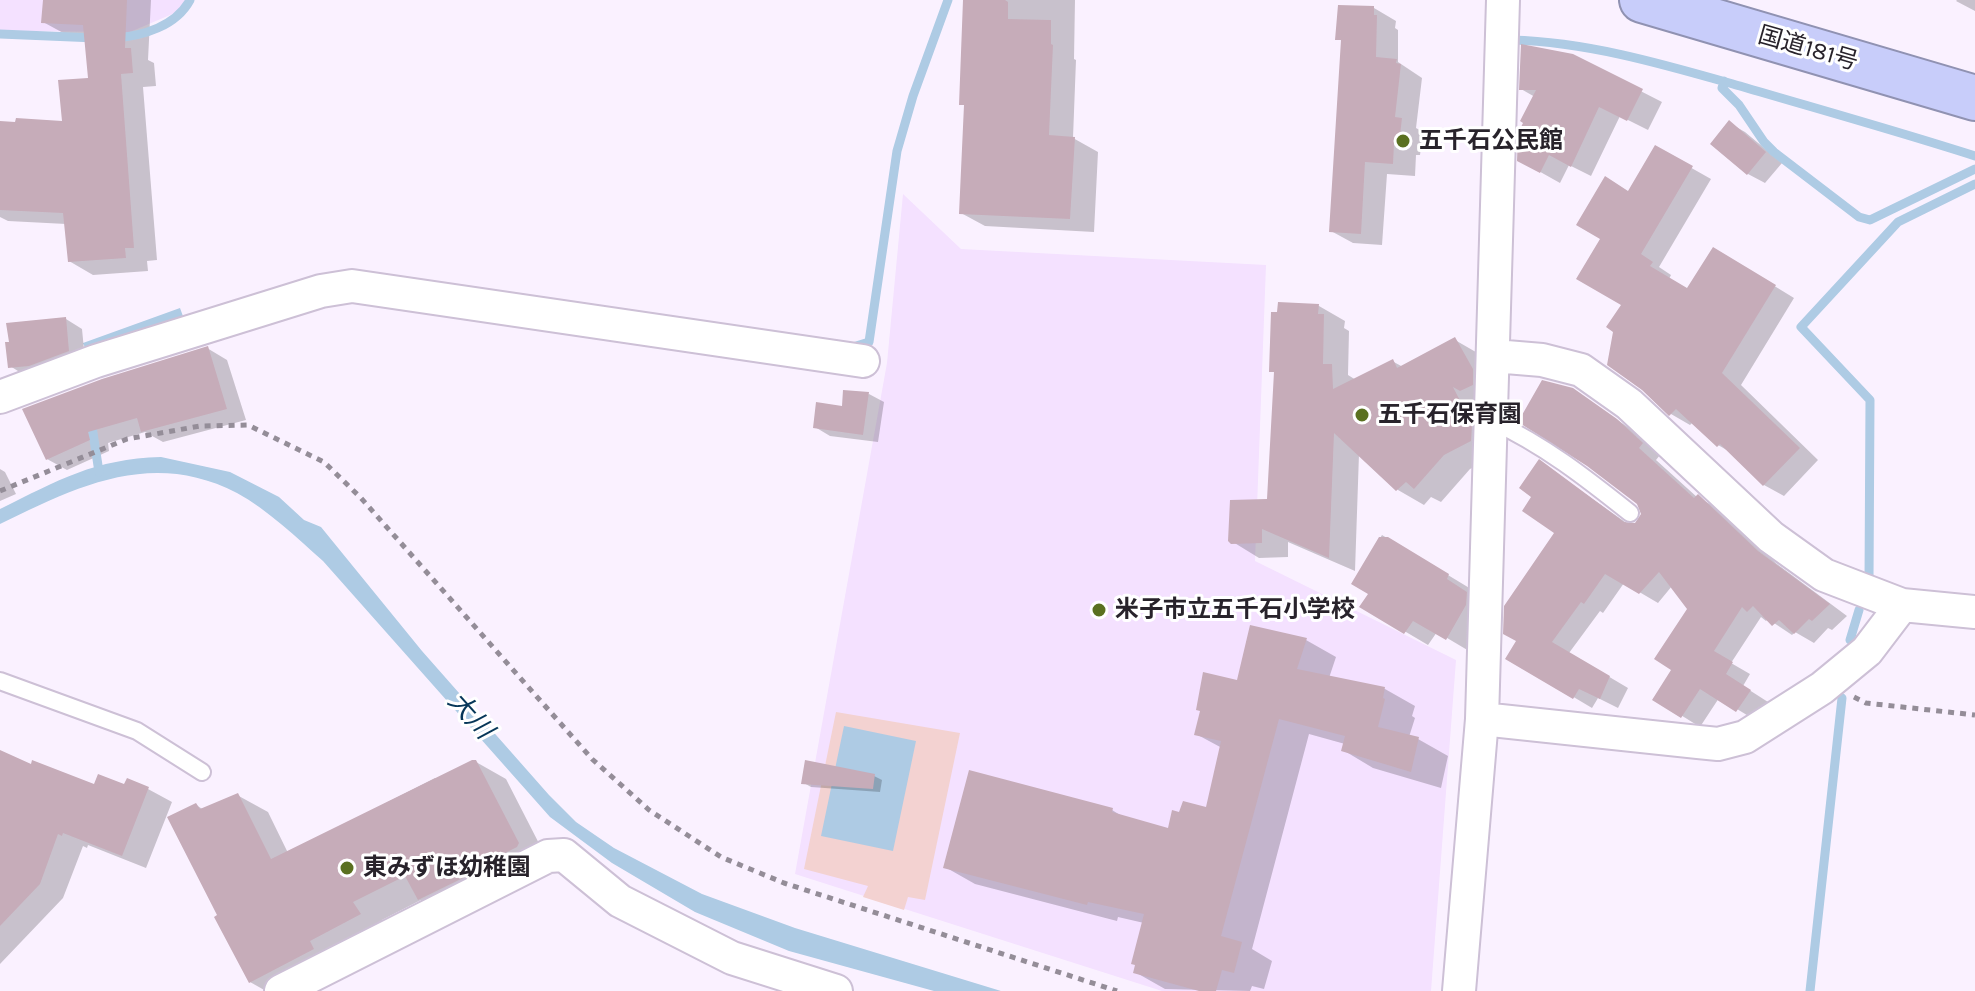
<!DOCTYPE html>
<html>
<head>
<meta charset="utf-8">
<style>
	body { margin:0 }
	canvas { display:block; background:#faf1ff }
</style>
</head>
<body>
<canvas width="1975" height="991"></canvas>
<script>
const c = document.querySelector('canvas').getContext('2d');
c.lineJoin = 'round';
function fillPath(path, color) {
  c.fillStyle = color;
  c.fill(path, 'evenodd');
}
function strokePath(path, color, width, dash) {
  c.strokeStyle = color;
  c.lineWidth = width;
  c.lineCap = dash ? 'butt' : 'round';
  c.setLineDash(dash || []);
  c.stroke(path);
}
function write(font, color, halo, rows, align = 'center') {
  c.font = font + ' Karla,"Noto Sans JP",sans-serif';
  c.lineWidth = 6;
  c.setLineDash([]);
  c.textBaseline = 'middle';
  c.strokeStyle = halo;
  c.fillStyle = color;
  for (const [text, x, y, turn = 0] of rows) {
    c.save();
    c.translate(x, y);
    c.rotate((+turn || 0) * Math.PI / 180);
    c.textAlign = isNaN(turn) ? turn : align;
    if (halo) c.strokeText(text, 0, 0);
    c.fillText(text, 0, 0);
    c.restore();
  }
}
const built = new Path2D(`
	M0,0H186L177,12L130,32L0,31Z
	M903,194L961,249L1266,265L1255,561L1456,660L1431,991H1162L795,874L887,363Z`);
const green = new Path2D(`
	M836,712L960,733L925,900L908,897L904,910L863,897L868,886L804,869Z`);
const water = new Path2D(`
	M180,308L184,319L87,352L83,343Z
	M161,457L230,472L279,497L304,520L321,527L422,651L549,795L576,822L614,848L702,894L795,928L1001,991H934L789,951L695,912L612,863L550,817L323,561C297,538 268,510 237,493C152,449 78,486 0,524V509C59,480 94,459 161,457Z
	M844,726L916,741L893,851L821,836Z`);
const shadow = new Path2D(`
	M45,0H151L148,60L154,63L156,86L143,87L157,260L147,261L148,271L93,275L69,261L66,224L8,221L0,217V123H64L90,80L86,36L67,35L43,22Z
	M965,0H1075L1074,59L1076,60L1073,138L1098,152L1094,232L985,226L961,213L966,106L961,103Z
	M1957,0H1975V11L1956,1Z
	M1374,8L1396,21L1395,28L1398,30V62L1422,78L1416,128L1423,132L1420,155H1416L1415,176L1387,174L1382,245L1353,243L1331,231L1343,42L1338,38Z
	M1572,56L1662,102L1648,130L1620,116L1591,176L1569,165L1560,183L1519,160L1535,97L1521,89Z
	M1729,123L1745,132L1782,163L1765,183L1748,174L1712,144Z
	M1656,148L1711,179L1659,267L1671,275L1669,279L1687,290L1714,249L1794,298L1741,385L1818,460L1784,496L1764,485L1732,453L1718,445L1693,422L1690,425L1671,414L1624,304L1629,193Z
	M1280,304L1319,306L1345,321L1344,328L1349,331L1348,375L1356,380L1392,361L1403,367L1455,340L1481,355L1497,456L1470,469L1441,502L1431,497L1424,505L1398,490L1359,454L1355,571L1288,542V557L1259,558L1233,542L1269,501L1276,373L1271,371Z
	M66,319L82,329L85,360L26,376L10,366Z
	M207,348L227,360L246,420L163,442L145,432L108,443L109,451L67,470L47,459Z
	M1572,389L1635,432L1660,455L1656,460L1698,498L1716,507L1777,564L1847,616L1832,630L1828,628L1814,643L1795,632L1792,635L1768,619L1766,621L1761,617L1731,663L1750,674L1743,686L1768,702L1755,720L1719,698L1700,727L1655,699L1674,669L1689,609L1672,586L1658,603L1624,583L1603,613L1600,611L1569,653L1628,688L1618,708L1598,698L1592,708L1508,658L1519,641L1557,533L1534,497L1540,462L1628,524L1636,525L1643,514Z
	M869,394L884,402L878,442L830,436L815,427Z
	M0,469L5,472L16,494L0,501Z
	M1382,535L1471,589L1469,594L1489,607L1469,651L1437,632L1428,645L1362,606L1371,593L1357,577Z
	M1306,640L1336,657L1329,678L1385,689L1415,706L1412,716L1415,718L1409,737L1418,739L1448,756L1441,788L1373,768L1343,750L1345,744L1309,734L1252,949L1272,961L1264,989L1252,986L1250,991L1165,989L1135,972L1144,923L1118,917L1117,921L975,884L945,867L1112,810L1125,818L1169,830L1208,810L1222,748L1196,734L1239,683Z
	M0,753L32,766L95,787L125,786L128,781L148,789L172,802L146,868L88,845L87,848L83,846L63,898L0,964Z
	M476,762L506,779L548,861L450,917L421,900L382,920L390,932L266,991L250,982L219,916L196,805L204,810L237,795L268,812L288,853L435,778L438,780Z
	M874,776L882,780L880,792L811,787L804,783Z`);
const stream = new Path2D(`
	M0,34L96,38
	M115,38C143,36 176,26 190,0
	M1512,40C1589,42 1666,65 1740,86C1818,109 1897,131 1975,156
	M1724,81L1722,88L1739,105L1764,142L1774,152L1859,217L1870,220L1975,169
	M853,347L869,342L897,151L913,96L948,0
	M91,420L99,472
	M1875,582L1869,580L1870,400L1801,327L1898,222L1975,184
	M1850,640L1859,610
	M1810,991L1842,698`);
const building = new Path2D(`
	M43,0H127L125,48H131L133,73L121,74L134,248H125L126,258L68,262L63,213L0,210V121L15,122L16,118L62,121L58,80L88,78L83,25L41,23Z
	M963,0H1005L1008,2V19L1051,20V44L1053,45L1049,135L1075,137L1070,219L959,214L964,105H959Z
	M1338,5L1374,6V15H1377L1376,57L1397,59L1396,63L1401,64L1395,117L1402,118L1399,144L1394,143L1393,164L1365,162L1361,234L1329,232L1341,40H1335Z
	M1521,44L1573,54L1643,89L1627,121L1599,107L1571,167L1549,155L1540,173L1517,161L1518,133L1523,123L1520,121L1536,90H1519Z
	M1729,120L1766,152L1747,175L1710,144Z
	M1655,145L1693,166L1641,254L1653,262L1650,266L1687,288L1713,247L1776,285L1722,373L1800,448L1763,486L1720,444L1717,447L1676,409L1669,416L1642,390L1607,365L1613,332L1606,327L1621,305L1576,279L1600,239L1576,225L1605,176L1628,191Z
	M1278,302L1319,304L1318,314H1324L1323,364H1332L1333,389L1393,359L1397,368L1455,337L1473,369V385L1460,391L1453,387L1472,424L1471,441L1444,455L1414,489L1406,482L1396,491L1334,433L1329,558L1262,529V543L1231,544L1228,541L1230,500L1267,499L1274,372H1269L1271,312H1277Z
	M66,317L69,351L29,366L8,368L5,342H9L6,323Z
	M208,346L227,409L141,432L137,418L88,432L90,440L46,460L22,409L102,379Z
	M1542,380L1573,388L1617,419L1643,443L1639,448L1694,498L1698,494L1758,551L1830,604L1812,621L1809,619L1794,634L1779,620L1772,626L1753,606L1747,612L1742,607L1714,651L1733,662L1726,674L1751,690L1736,712L1700,689L1681,718L1652,700L1671,670L1654,659L1687,609L1659,572L1639,594L1605,574L1584,604L1581,602L1552,642L1610,676L1600,699L1579,689L1573,699L1505,659L1516,641L1503,634L1504,606L1554,533L1522,511L1531,497L1519,488L1539,459L1624,522L1635,523L1641,514L1637,504L1587,466L1518,422Z
	M843,390L869,392L863,435L813,428L816,402L842,406Z
	M1379,537H1388L1449,574L1447,579L1467,592L1466,605L1446,640L1413,621L1404,634L1359,607L1368,594L1351,584Z
	M1250,625L1307,638L1297,669L1385,687L1383,698L1385,699L1378,727L1419,737L1411,772L1341,751L1345,736L1279,719L1221,936L1242,942L1234,973L1222,970L1216,991H1199L1133,973L1135,965L1131,964L1144,914L1088,902L1087,905L943,868L969,770L1113,808L1112,812L1168,828L1172,810L1179,812L1183,801L1206,807L1221,741L1194,735L1200,711L1196,710L1203,672L1237,680Z
	M0,750L31,764L32,760L94,784L98,774L124,784L127,778L149,787L122,856L63,833L62,836L58,834L40,884L0,926Z
	M472,760H476L519,843L517,847L467,872L469,875L418,900L405,876L353,902L361,914L310,941L314,949L249,983L214,917L217,915L167,817L196,803L200,809L238,793L271,859Z
	M805,760L875,774L873,789L801,784Z`);
const path = new Path2D(`
	M0,491L127,439L200,426L248,425L324,462L361,498L592,759L649,810L721,857L784,883L1117,991
	M1854,697L1866,703L1975,715`);
const lane = new Path2D(`
	M1492,421C1544,445 1586,478 1630,513
	M0,681L137,731L202,772`);
const street = new Path2D(`
	M1494,356L1542,360L1581,370L1629,404L1771,537L1824,575L1902,605
	M0,397L96,361L321,291L352,286L863,361
	M1482,719L1698,742L1718,744L1745,737L1822,688L1867,651L1902,605L1975,612
	M281,991L548,856L564,855L620,901L732,958L836,991
	M1459,991L1482,719L1503,0`);
const highway = new Path2D(`
	M1642,0L1975,98`);
const markers = [
	[1403,141,8,"#5a7020"],
	[1362,415,8,"#5a7020"],
	[1099,610,8,"#5a7020"],
	[347,868,8,"#5a7020"]
];
const streetNames = [
	["国道181号",1808,49,16]
];
const poiNames = [
	["五千石公民館",1419,141],
	["五千石保育園",1378,415],
	["米子市立五千石小学校",1115,610],
	["東みずほ幼稚園",363,868]
];
const waterNames = [
	["大川",470,716,48]
];
fillPath(built, '#f4e1ff');
fillPath(green, '#f3d2d1');
fillPath(water, '#aecbe4');
fillPath(shadow, '#0003');
strokePath(stream, '#aecbe4', 9);
fillPath(building, '#c6acb9');
strokePath(lane, '#cdc0d6', 20);
strokePath(street, '#cdc0d6', 36);
strokePath(highway, '#9092b2', 48);
strokePath(path, '#948d98', 5, [6, 6]);
strokePath(lane, '#fff', 16);
strokePath(street, '#fff', 32);
strokePath(highway, '#c8cdfa', 44);
for (const [x, y, r, color] of markers) {
  const dot = new Path2D();
  dot.arc(x, y, r, 0, 2 * Math.PI);
  c.fillStyle = color;
  c.fill(dot);
  strokePath(dot, '#fff', 3);
}
write('24px', '#28232b', '#fff', streetNames);
write('bold 24px', '#28232b', '#fff', poiNames, 'left');
write('italic 26px', '#063658', '#fff', waterNames);
</script>
</body>
</html>
